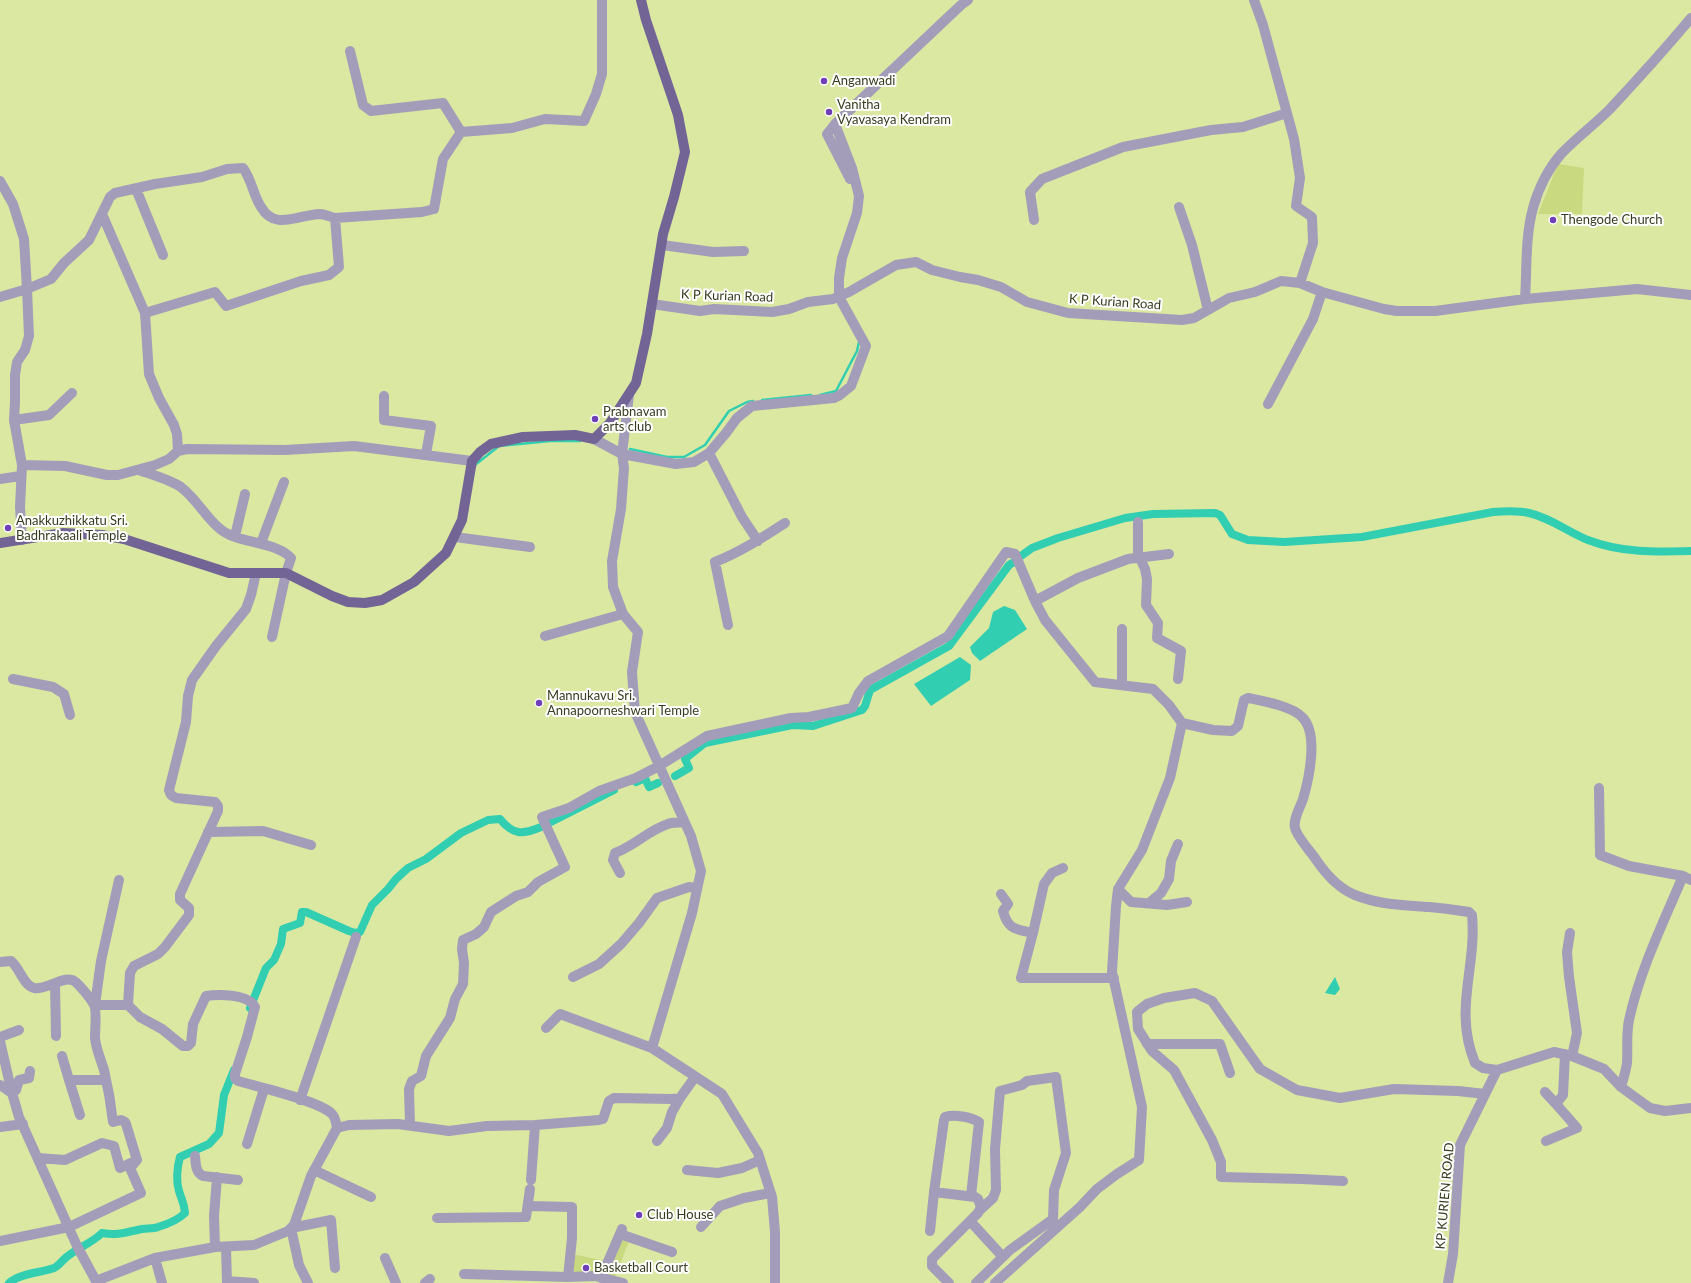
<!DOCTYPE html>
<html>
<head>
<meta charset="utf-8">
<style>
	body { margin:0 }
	canvas { display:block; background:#dae8a1 }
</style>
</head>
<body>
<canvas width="1691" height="1283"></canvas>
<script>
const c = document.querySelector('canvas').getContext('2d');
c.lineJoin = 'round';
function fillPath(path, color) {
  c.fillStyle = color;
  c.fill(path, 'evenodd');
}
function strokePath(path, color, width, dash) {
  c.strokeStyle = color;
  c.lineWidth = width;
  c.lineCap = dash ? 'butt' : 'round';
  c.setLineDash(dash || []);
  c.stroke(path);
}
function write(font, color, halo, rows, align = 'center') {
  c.font = font + ' Lato,sans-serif';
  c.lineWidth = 4;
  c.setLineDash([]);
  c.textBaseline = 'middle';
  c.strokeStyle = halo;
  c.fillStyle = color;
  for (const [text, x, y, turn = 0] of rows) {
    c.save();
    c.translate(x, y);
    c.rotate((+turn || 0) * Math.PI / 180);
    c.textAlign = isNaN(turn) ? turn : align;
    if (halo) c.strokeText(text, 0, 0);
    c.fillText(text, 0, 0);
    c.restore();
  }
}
const green = new Path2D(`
	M1558,164L1584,168L1582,214H1538Z
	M619,1238L629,1241L615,1278L605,1275Z
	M572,1254L606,1261L600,1276L568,1277Z`);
const water = new Path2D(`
	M1004,606L1015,610L1027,629L980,661L972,653L970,647L989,628L993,612Z
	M960,657L971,665L970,680L931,706L914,684Z
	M1335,977L1340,989L1335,995L1325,993Z`);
const stream = new Path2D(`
	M820,395L836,391L857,351L859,342
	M762,400L811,395
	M630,449L667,457H684L705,445L729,411L747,402L753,401
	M475,465L499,446L550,441H580`);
const canal = new Path2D(`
	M1021,556L1032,548L1058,538L1125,518L1153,514L1215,513L1220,515L1232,534L1248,540L1284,542L1362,537L1493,512C1505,511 1517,510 1529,513C1551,518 1568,532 1588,540C1621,553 1656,552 1691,551
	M675,776L689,768L685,759L705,743L778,728L792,725L813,726L862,710L865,706L870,690L949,646L1009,565L1014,562
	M636,782L645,778L649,787L658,783
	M549,823L614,790
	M250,1008L266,968L274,960L281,944L283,929L300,923L302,912H306L349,931L355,933L360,932L372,905L388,889L396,879L408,868L426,859L461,833L488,820L500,819C513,835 522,835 541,827
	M9,1283C21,1273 40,1273 54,1268C59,1266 63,1259 68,1256C79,1247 92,1243 102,1233C118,1236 126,1232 142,1229C147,1228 153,1229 158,1227C168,1224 178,1220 185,1213C184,1202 182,1201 179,1191C176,1181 177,1167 180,1157L209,1144L219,1133L224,1095L234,1070`);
const minor = new Path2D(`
	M1254,0L1263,25L1294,139L1300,178L1296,206L1312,217L1313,243L1300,283
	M350,51L363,105L371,111L443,103L461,132
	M835,124L827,134L850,179
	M461,132L512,128L545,119L584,121L596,94L602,74V0
	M0,181L13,204L24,239L27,289L0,297
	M136,189L163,255
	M1179,207L1192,245L1208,310
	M102,214L145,313L149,374L159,398L174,425L177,434L178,451
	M1034,220L1030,192L1042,179L1123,147L1211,130L1243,127L1287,113
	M662,245L713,252L744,251
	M1525,299C1527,270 1525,237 1533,208C1538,190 1548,169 1561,154C1576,138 1594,125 1610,109C1638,79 1665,49 1691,18
	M652,304L700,311L714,309L772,312L789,309L808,302L833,299L849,292L896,265L916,262L932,270L960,277L978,280L1001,287L1027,302L1068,313L1182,320L1194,318L1229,298L1255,292L1281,281L1300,283L1322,292L1384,309L1397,311H1435L1525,299L1637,289L1691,295
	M145,313L215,292L226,306L301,281L329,275L339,267L335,218
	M629,395L622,454L676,464L694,462L709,453L726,433L737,418L752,406L834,398L840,395L851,386L866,346L839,297V278L842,258L857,213L859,196L852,168L835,124L961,5L968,0
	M384,396V420L431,426L426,454
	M1268,404L1313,319L1322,292
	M14,420L49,415L72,393
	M594,439L622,454L624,468L621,509L612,561L613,587L623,614L638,632L632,672L635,712L691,836L701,871L692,913L652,1048L722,1094L758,1153L772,1197L775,1232V1283
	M709,453L742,517L758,541
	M22,465L65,466L107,475H118L155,465L169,459L178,451L187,449L285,450L354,446L472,461
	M139,470C150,474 174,481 182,488C198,500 210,525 228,534C245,543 278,543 291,558L286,573L272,637
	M0,479L20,476
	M1138,522V554L1145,569L1147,579L1146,605L1158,623L1157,638L1181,651L1178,679
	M235,536L245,494
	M455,537L530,547
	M22,540L20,507L22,465L14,420L15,402V375L17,362L25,350L29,336L27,289L51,279L64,263L89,240L110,197L115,193L155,184L202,177L227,169L243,168C252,180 253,195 261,207C275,231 297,215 320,214C324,214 330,217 335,218L422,212L434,209L443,159L461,132
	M261,543L284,482
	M1035,601L1078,578L1128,559L1169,554
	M728,625L715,562C740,552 762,538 785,523
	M1122,629V684
	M545,636L623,614
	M13,679L53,687L64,694L70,715
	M1182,723L1213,730L1232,731L1238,726L1244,700L1248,698C1263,701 1292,706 1302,717C1319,733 1309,779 1303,799C1300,808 1293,819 1295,828C1297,837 1311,852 1317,861C1326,874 1340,889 1355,895C1380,905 1403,905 1429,907C1443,908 1456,910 1469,912L1472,915C1477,968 1453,1009 1475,1063L1483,1068L1497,1070
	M1599,788L1600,855L1629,866L1683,876L1691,880
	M208,832L263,831L311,845
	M620,873L613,860L615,853C634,846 649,830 668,824C673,822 679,823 684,822
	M119,880L101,961L95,1005H128
	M1118,889L1131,902L1167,905L1187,902
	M1001,894L1008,904L1003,911C1008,930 1016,929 1033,933L1021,978H1114
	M1149,903L1161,893L1169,879L1171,861L1178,844
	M1033,933L1044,884L1052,873L1063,868
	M1570,933L1567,952L1569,977L1577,1033L1572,1056
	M0,962L11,961C20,968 23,985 34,988C46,990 61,977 72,980C77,981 92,1000 94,1005C97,1010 95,1030 95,1038C96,1049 101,1060 104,1070C108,1087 111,1104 113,1122L121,1120L125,1122L126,1124L137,1160L130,1168L141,1193L69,1227L0,1241
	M573,977L599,964L621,944L639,923L657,898L689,887L697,888
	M55,984L56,1036
	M546,1028L560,1014L652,1048
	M0,1037L19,1030
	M0,1041L12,1093L16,1090L19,1080L29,1078L30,1071
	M1147,1044H1220L1230,1073
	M62,1056L69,1080H106
	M69,1080L80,1115
	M0,1085L12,1093L19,1117L77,1246L97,1283
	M1621,1087C1623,1079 1626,1071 1627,1063C1628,1048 1626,1035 1629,1020C1640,970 1663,923 1683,876
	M1545,1092L1556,1104
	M300,1100L356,937
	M410,1125L409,1089L412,1081L421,1076L426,1056L450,1018L455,999L463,984L464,963L462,949L463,940L476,934L484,927L491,912L516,896L528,892L538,882L565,867L542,817L569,808L599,791L636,778L659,766L707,736L791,718L809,717L852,708L859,693L868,681L948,636L1006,552L1015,554L1035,601L1045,620L1095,682L1153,689L1169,705L1182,723L1170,778L1142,850L1118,889L1116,906L1112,972L1142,1107L1139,1160L1117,1174L1097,1189L1080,1207L995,1283
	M0,1127L23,1124
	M337,1128L349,1125L398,1124L449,1131L487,1126L535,1125L599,1120L603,1119L609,1101L614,1098L672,1099L680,1098L695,1077
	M657,1141L667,1128L672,1112L680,1098
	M1546,1141L1577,1128L1556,1104L1563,1095L1565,1054
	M247,1144L264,1089
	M195,1156C196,1164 195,1172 203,1176L238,1180
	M38,1158L65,1160L102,1143L114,1146L120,1168L135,1161
	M314,1170L371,1197
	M687,1170L718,1173L742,1168L760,1160
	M531,1180L535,1125
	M1343,1181L1302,1179L1221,1177V1162L1212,1140L1174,1070L1152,1051L1138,1029L1137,1012L1147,1004L1164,998L1195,993L1212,1001L1260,1069L1297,1090L1340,1098L1394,1089L1458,1091L1485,1094
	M934,1192L944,1120L945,1117C954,1114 971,1117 979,1122L971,1196
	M528,1206L572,1207V1238L568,1277L595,1276L623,1283
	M437,1218L526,1217L530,1189
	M970,1221L1003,1257
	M701,1227L720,1206L744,1198L770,1193
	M930,1231L934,1192L975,1197L978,1199L981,1207L978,1213L932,1259V1266L949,1283
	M620,1234L672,1252
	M215,1247L214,1216L217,1177
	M226,1247L227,1283
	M155,1258L162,1283
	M385,1258L396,1283
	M464,1274L568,1277
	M601,1278L622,1229
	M96,1281L155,1258L215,1247L254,1245L288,1231L294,1225L311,1176L337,1128C336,1124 336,1118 332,1114C320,1101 258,1087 238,1081L235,1078V1074L247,1037L255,1007C249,994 218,994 206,996L193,1024L191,1043L188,1046H183L162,1029L140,1017L128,1005L130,973L134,966L158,954L165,947L189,915V908L180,900V894L218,811V806L215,802L176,798L171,795L169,790L186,722L188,696L192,680L216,646L246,609L251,595L256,573
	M227,1281L254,1283
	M308,1283L299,1265L291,1228L331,1220L335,1268
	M425,1283L430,1279
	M976,1283L1010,1250L1053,1219L1054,1190L1066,1153L1056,1077L1027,1081L1022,1085L1000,1091L995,1149L996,1190L993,1198L980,1210
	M1448,1283L1453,1254L1460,1145L1497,1070L1554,1052L1572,1056L1604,1069L1621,1087L1650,1108L1665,1111L1691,1108`);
const major = new Path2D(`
	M0,543L63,533L102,535L124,539L229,573H286L332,596L348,602L365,603L382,600L414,582L446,553L462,520L472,461L480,452L491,444L523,437L575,435L594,439L610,423L636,383L647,334L663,234L674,197L685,152L678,115L646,20L641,0`);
const markers = [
	[824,81,4,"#6e3fb6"],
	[829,112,4,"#6e3fb6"],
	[1553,220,4,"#6e3fb6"],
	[595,419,4,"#6e3fb6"],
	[8,528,4,"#6e3fb6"],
	[539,703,4,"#6e3fb6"],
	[639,1215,4,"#6e3fb6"],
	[586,1268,4,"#6e3fb6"]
];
const poiNames = [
	["Anganwadi",832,81],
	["Vanitha",837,105],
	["Vyavasaya Kendram",837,120],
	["Thengode Church",1561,220],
	["Prabnavam",603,412],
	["arts club",603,427],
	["Anakkuzhikkatu Sri.",16,521],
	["Badhrakaali Temple",16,536],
	["Mannukavu Sri.",547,696],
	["Annapoorneshwari Temple",547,711],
	["Club House",647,1215],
	["Basketball Court",594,1268]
];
const streetNames = [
	["K P Kurian Road",727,296,2],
	["K P Kurian Road",1115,302,4],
	["KP KURIEN ROAD",1445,1196,-85]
];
fillPath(green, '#c9d97f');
fillPath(water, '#32ceb2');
strokePath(stream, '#32ceb2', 2.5);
strokePath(canal, '#32ceb2', 8);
strokePath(minor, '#a49db9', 10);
strokePath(major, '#736496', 10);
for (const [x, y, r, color] of markers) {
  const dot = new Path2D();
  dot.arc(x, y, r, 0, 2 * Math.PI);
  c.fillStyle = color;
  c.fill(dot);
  strokePath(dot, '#fff', 1.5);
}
write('13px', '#373c1f', '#fff', poiNames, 'left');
write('13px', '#373c1f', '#fff', streetNames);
</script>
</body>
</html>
